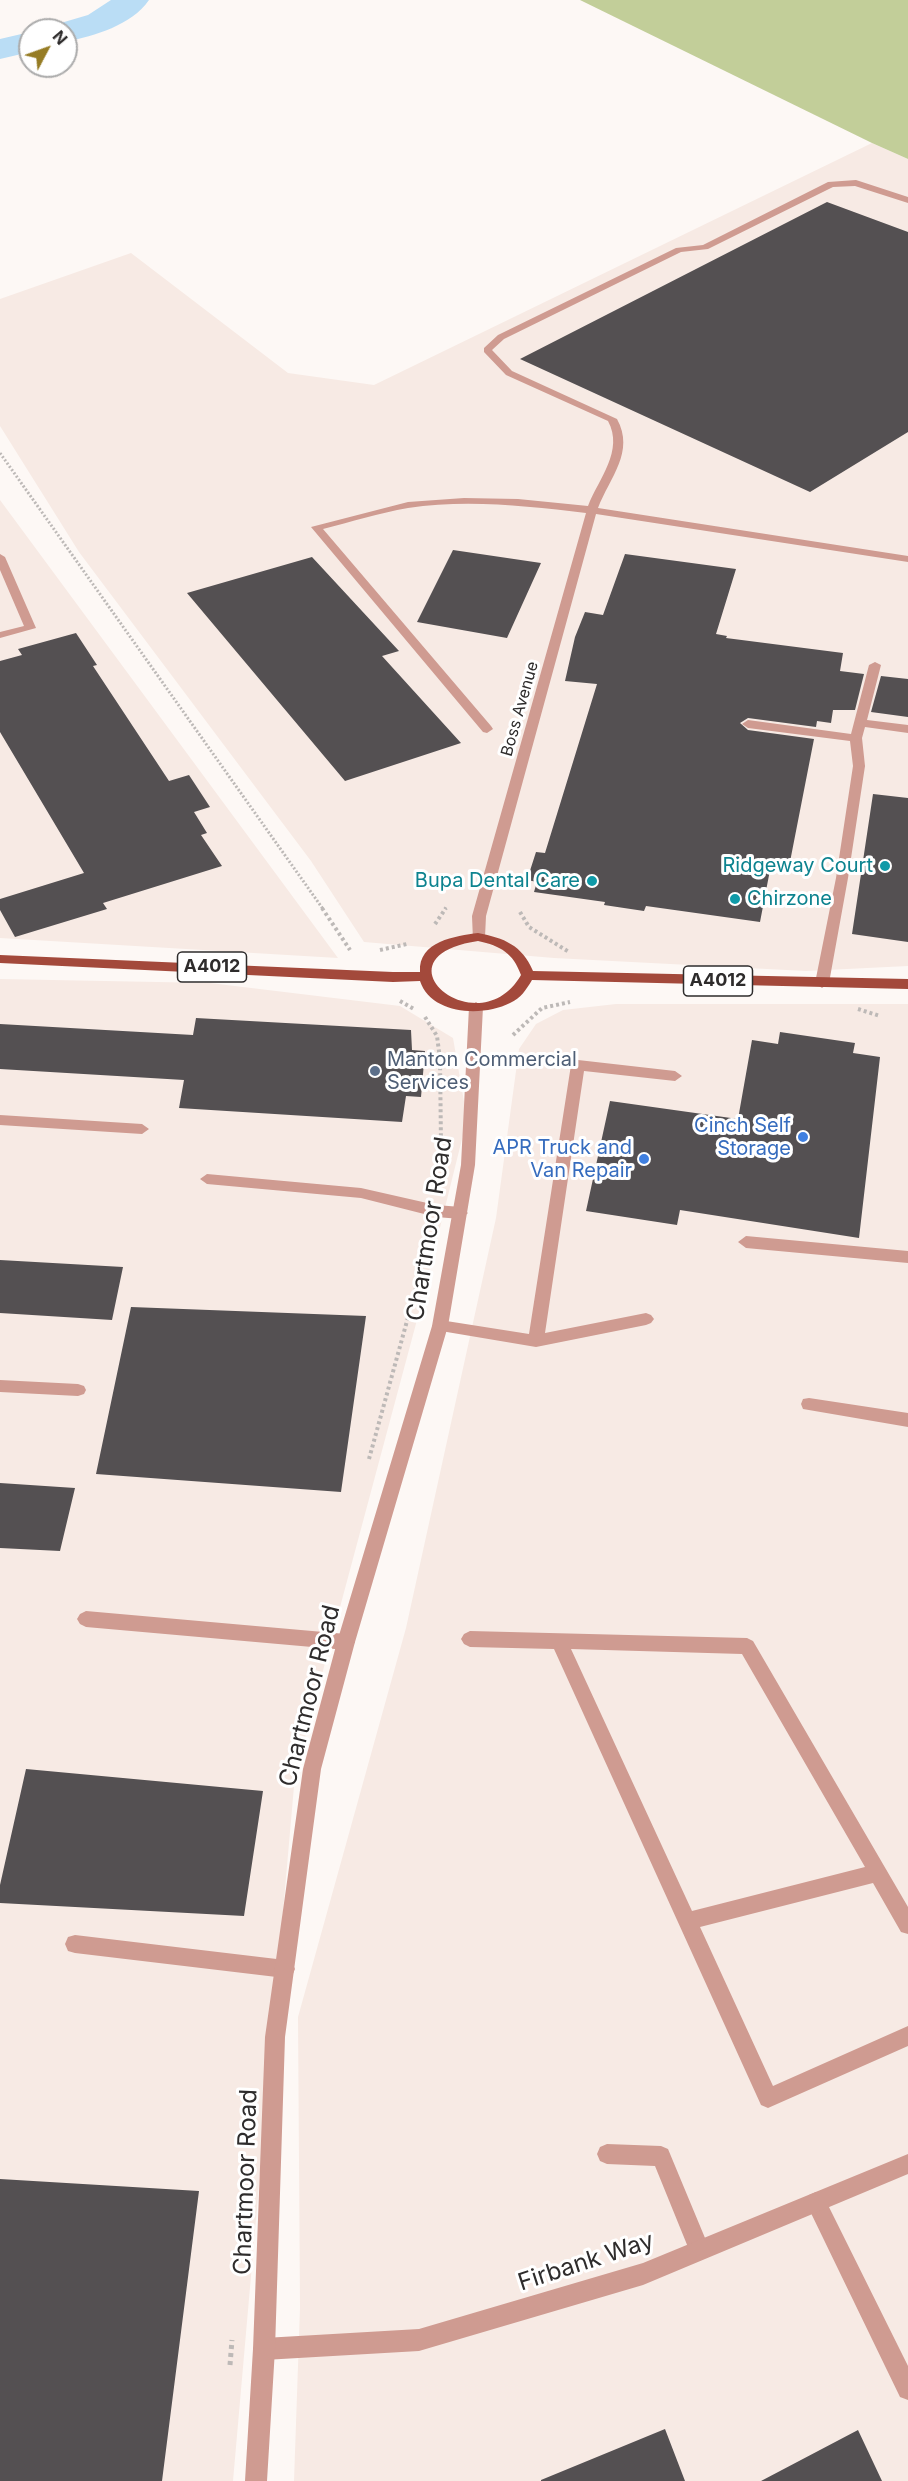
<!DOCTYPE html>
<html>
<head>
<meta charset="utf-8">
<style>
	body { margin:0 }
	#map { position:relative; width:908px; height:2481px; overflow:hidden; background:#fdf8f5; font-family:Inter,sans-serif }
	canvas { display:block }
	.north { position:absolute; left:18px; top:18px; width:60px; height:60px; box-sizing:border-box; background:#fff; border:2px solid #ababab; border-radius:50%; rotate:49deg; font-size:16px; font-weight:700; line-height:24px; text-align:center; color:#2e2c2c }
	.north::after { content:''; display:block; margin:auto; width:21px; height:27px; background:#967c24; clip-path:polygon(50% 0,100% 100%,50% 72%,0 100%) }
</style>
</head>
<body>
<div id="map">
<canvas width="908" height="2481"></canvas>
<div class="north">N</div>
</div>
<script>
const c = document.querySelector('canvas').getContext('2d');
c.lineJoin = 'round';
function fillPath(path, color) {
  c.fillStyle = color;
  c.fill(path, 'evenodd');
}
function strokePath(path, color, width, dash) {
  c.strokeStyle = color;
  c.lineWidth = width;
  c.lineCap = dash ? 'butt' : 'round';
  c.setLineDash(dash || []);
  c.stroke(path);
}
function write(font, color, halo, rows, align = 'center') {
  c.font = font + ' Inter,sans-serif';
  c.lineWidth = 6;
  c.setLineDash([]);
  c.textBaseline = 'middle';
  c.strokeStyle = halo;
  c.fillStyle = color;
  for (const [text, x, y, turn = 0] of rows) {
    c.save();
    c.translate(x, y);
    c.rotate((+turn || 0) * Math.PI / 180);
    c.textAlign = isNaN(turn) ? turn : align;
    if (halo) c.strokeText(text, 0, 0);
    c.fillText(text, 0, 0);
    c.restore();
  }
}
const built = new Path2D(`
	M872,143L908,159V966L806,971L554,958L364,942L311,861L79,552L0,426V299L131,253L288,373L374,385Z
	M0,500L338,958L0,938Z
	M0,979L210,983L400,1006L453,1038L467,1119L417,1320L295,1775L233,2481H0Z
	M616,1004H908V2481H294L300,2308L298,2017L406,1628L496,1218L519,1049L536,1024L563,1010Z`);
const green = new Path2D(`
	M580,0H908V159L872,143Z`);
const river = new Path2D(`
	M111,0H149C131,26 95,35 66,42V30H51L54,25L88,15Z
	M30,32V52L0,59V39Z`);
const building = new Path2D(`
	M827,202L908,232V432L810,492L520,359Z
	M453,550L541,563L507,638L417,622Z
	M625,554L736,569L716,634L727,636L726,638L843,653L840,671L864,674L855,710H833L831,723L817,721L816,727L748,718L740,723L748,730L814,739L788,872L770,870L760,922L646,906L644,911L604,905L605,902L534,892L537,882L527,880L536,852L545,853L597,684L565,681L575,637L585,612L603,615Z
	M312,557L399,651L382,656L461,743L345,781L187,593Z
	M76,633L97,665L93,666L169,781L189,775L210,807L194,812L207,833L201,835L222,866L103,903L107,909L15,937L0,910V899L84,873L0,732V661L22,655L18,649Z
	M881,676L908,679V717L871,712Z
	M873,794L908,798V942L852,934Z
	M196,1018L411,1030L412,1050L425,1051L421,1097L406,1096L402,1122L179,1108L184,1080L0,1069V1024L193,1035Z
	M780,1032L855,1043L853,1053L880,1057L859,1238L680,1210L677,1225L586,1211L610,1101L738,1119L752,1040L778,1044Z
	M0,1260L123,1267L112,1320L0,1313Z
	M131,1307L366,1316L341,1492L96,1474Z
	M0,1483L75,1488L60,1551L0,1548Z
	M26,1769L263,1791L244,1916L0,1903V1885Z
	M0,2179L199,2191L162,2481H0Z
	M665,2429L685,2481H541V2480Z
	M858,2430L882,2481H761Z`);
const pathFar2 = new Path2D(`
	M0,453L323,909
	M445,909L446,907`);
const pathFar1 = new Path2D(`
	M322,908L350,950
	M520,912L529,927L569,952
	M435,924L446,908
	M380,950L407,944
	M400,1001L414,1009
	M858,1009L880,1016
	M425,1017L437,1036L440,1059L441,1144
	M513,1035L542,1008L570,1002
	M369,1459L418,1281`);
const path = new Path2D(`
	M230,2365L232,2340`);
const service = new Path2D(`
	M856,180L908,197V203L855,186L833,187L708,249L681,252L504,339L492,350L512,371L617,419C635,452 610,477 598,508L908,556V562L596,514L486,916L485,937L478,941L473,940L472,916L586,513C527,506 467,499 408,508C379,513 351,522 323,529L491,726L493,729L487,733L483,732L311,527L408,502L464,498L518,499L588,506C599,478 624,451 608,421L506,375L484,352V348L498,335L676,248L703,245L828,182Z
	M0,554L5,557L36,628L0,638V632L24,626L0,570Z
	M875,662L881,665L867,720L908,725V733L865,727L862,738L865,766L863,769H855L853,766L850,741L748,728L742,724L748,720L851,734L869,665Z
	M578,1060L675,1071L682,1076L675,1081L584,1071L545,1333L646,1313L651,1315L654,1319L651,1323L646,1325L536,1347L435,1330L432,1326L435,1322L440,1320L529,1334L571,1065Z
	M0,1115L142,1124L149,1129L142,1134L0,1125Z
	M207,1174L361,1188L436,1205L461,1207L468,1213L461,1219L436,1217L361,1198L207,1184L200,1179Z
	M746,1236L908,1251V1263L746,1248L738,1242Z
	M0,1380L78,1384L84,1386L86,1390L84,1394L78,1396L0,1392Z
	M809,1398L908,1413V1427L803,1409L801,1404L803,1399Z
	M86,1611L346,1634L352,1637L355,1642L352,1647L346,1650L86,1627L80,1624L77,1619L80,1614Z
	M470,1631L747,1638L753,1641L908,1907V1934L901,1932L873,1883L700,1927L773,2086L908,2026V2046L768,2108L761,2105L554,1649L470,1647L464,1644L461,1639L464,1634ZM571,1649L742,1654L865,1867L692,1911Z
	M75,1935L285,1960L292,1962L295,1969L292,1976L285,1978L75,1953L68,1951L65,1944L68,1937Z
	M607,2144L661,2146L668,2149L710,2250L706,2257L699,2261L692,2257L655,2166L607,2164L600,2161L597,2154L600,2147Z
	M816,2192L823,2195L908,2366V2400L900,2397L809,2209L806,2202L809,2195Z`);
const minor = new Path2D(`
	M859,762L865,766L848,878L829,983L822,988L815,983L836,878L853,766Z
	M908,2154V2174L643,2285L419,2351L264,2360L256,2357L253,2349L256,2341L264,2338L419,2329L643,2263Z`);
const tertiary = new Path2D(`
	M476,1002L483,1007L475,1165L448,1326L355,1642L321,1769L285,2037L275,2349L267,2481H245L253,2349L265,2037L303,1769L337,1642L432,1326L461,1165L469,1007Z`);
const primary = new Path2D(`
	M478,933C504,938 522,945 533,971L908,979V989L532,980C526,990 521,998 510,1003C483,1017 431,1015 420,981L393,982L0,963V955L393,972H420C418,941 456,936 478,933ZM478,941C501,946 513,953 521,975C479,1048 370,957 478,941Z`);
const markers = [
	[885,866,6,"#0f9aa8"],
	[592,881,6,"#0f9aa8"],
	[735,899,6,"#0f9aa8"],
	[375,1071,6,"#5c6f8a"],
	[803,1137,6,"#3f7fe0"],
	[644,1159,6,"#3f7fe0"]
];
const farStreetnames = [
	["Boss Avenue",520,709,-74]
];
const shields = [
	[212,967,69],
	[718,981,69]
];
const shieldNames = [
	["A4012",212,967],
	["A4012",718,981]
];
const cultureNames = [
	["Ridgeway Court",873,866],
	["Bupa Dental Care",580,881],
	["Chirzone",747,899,"left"]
];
const serviceNames = [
	["Manton Commercial",387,1060],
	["Services",387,1083]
];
const shopNames = [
	["Cinch Self",791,1126],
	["Storage",791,1149],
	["APR Truck and",632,1148],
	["Van Repair",632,1171]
];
const nearStreetnames = [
	["Chartmoor Road",430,1229,-81],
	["Chartmoor Road",310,1696,-76],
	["Chartmoor Road",246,2182,-88],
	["Firbank Way",586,2262,-18]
];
fillPath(built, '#f7eae4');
fillPath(green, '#c2ce99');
fillPath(river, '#baddf5');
fillPath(building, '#545052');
strokePath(pathFar2, '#bdb9b7', 3, [2, 2]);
strokePath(pathFar1, '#bdb9b7', 4, [3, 3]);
strokePath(path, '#bdb9b7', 5, [4, 4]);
fillPath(service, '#cf9b91');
fillPath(minor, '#cf9b91');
fillPath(tertiary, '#cf9b91');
fillPath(primary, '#a3493b');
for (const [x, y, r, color] of markers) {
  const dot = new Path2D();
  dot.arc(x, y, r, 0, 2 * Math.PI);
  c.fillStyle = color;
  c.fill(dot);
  strokePath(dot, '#fff', 2);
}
write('16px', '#2e2c2c', '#fff', farStreetnames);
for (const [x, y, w] of shields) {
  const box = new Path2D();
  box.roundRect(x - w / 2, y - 15, w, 30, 4.5);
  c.fillStyle = '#fff';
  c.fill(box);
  strokePath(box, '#2e2c2c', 1.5);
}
write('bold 18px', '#2e2c2c', null, shieldNames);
write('20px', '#0d838f', '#fff', cultureNames, 'right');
write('20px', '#4e5e75', '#fff', serviceNames, 'left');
write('20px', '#366cbe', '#fff', shopNames, 'right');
write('24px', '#2e2c2c', '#fff', nearStreetnames);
</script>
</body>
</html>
